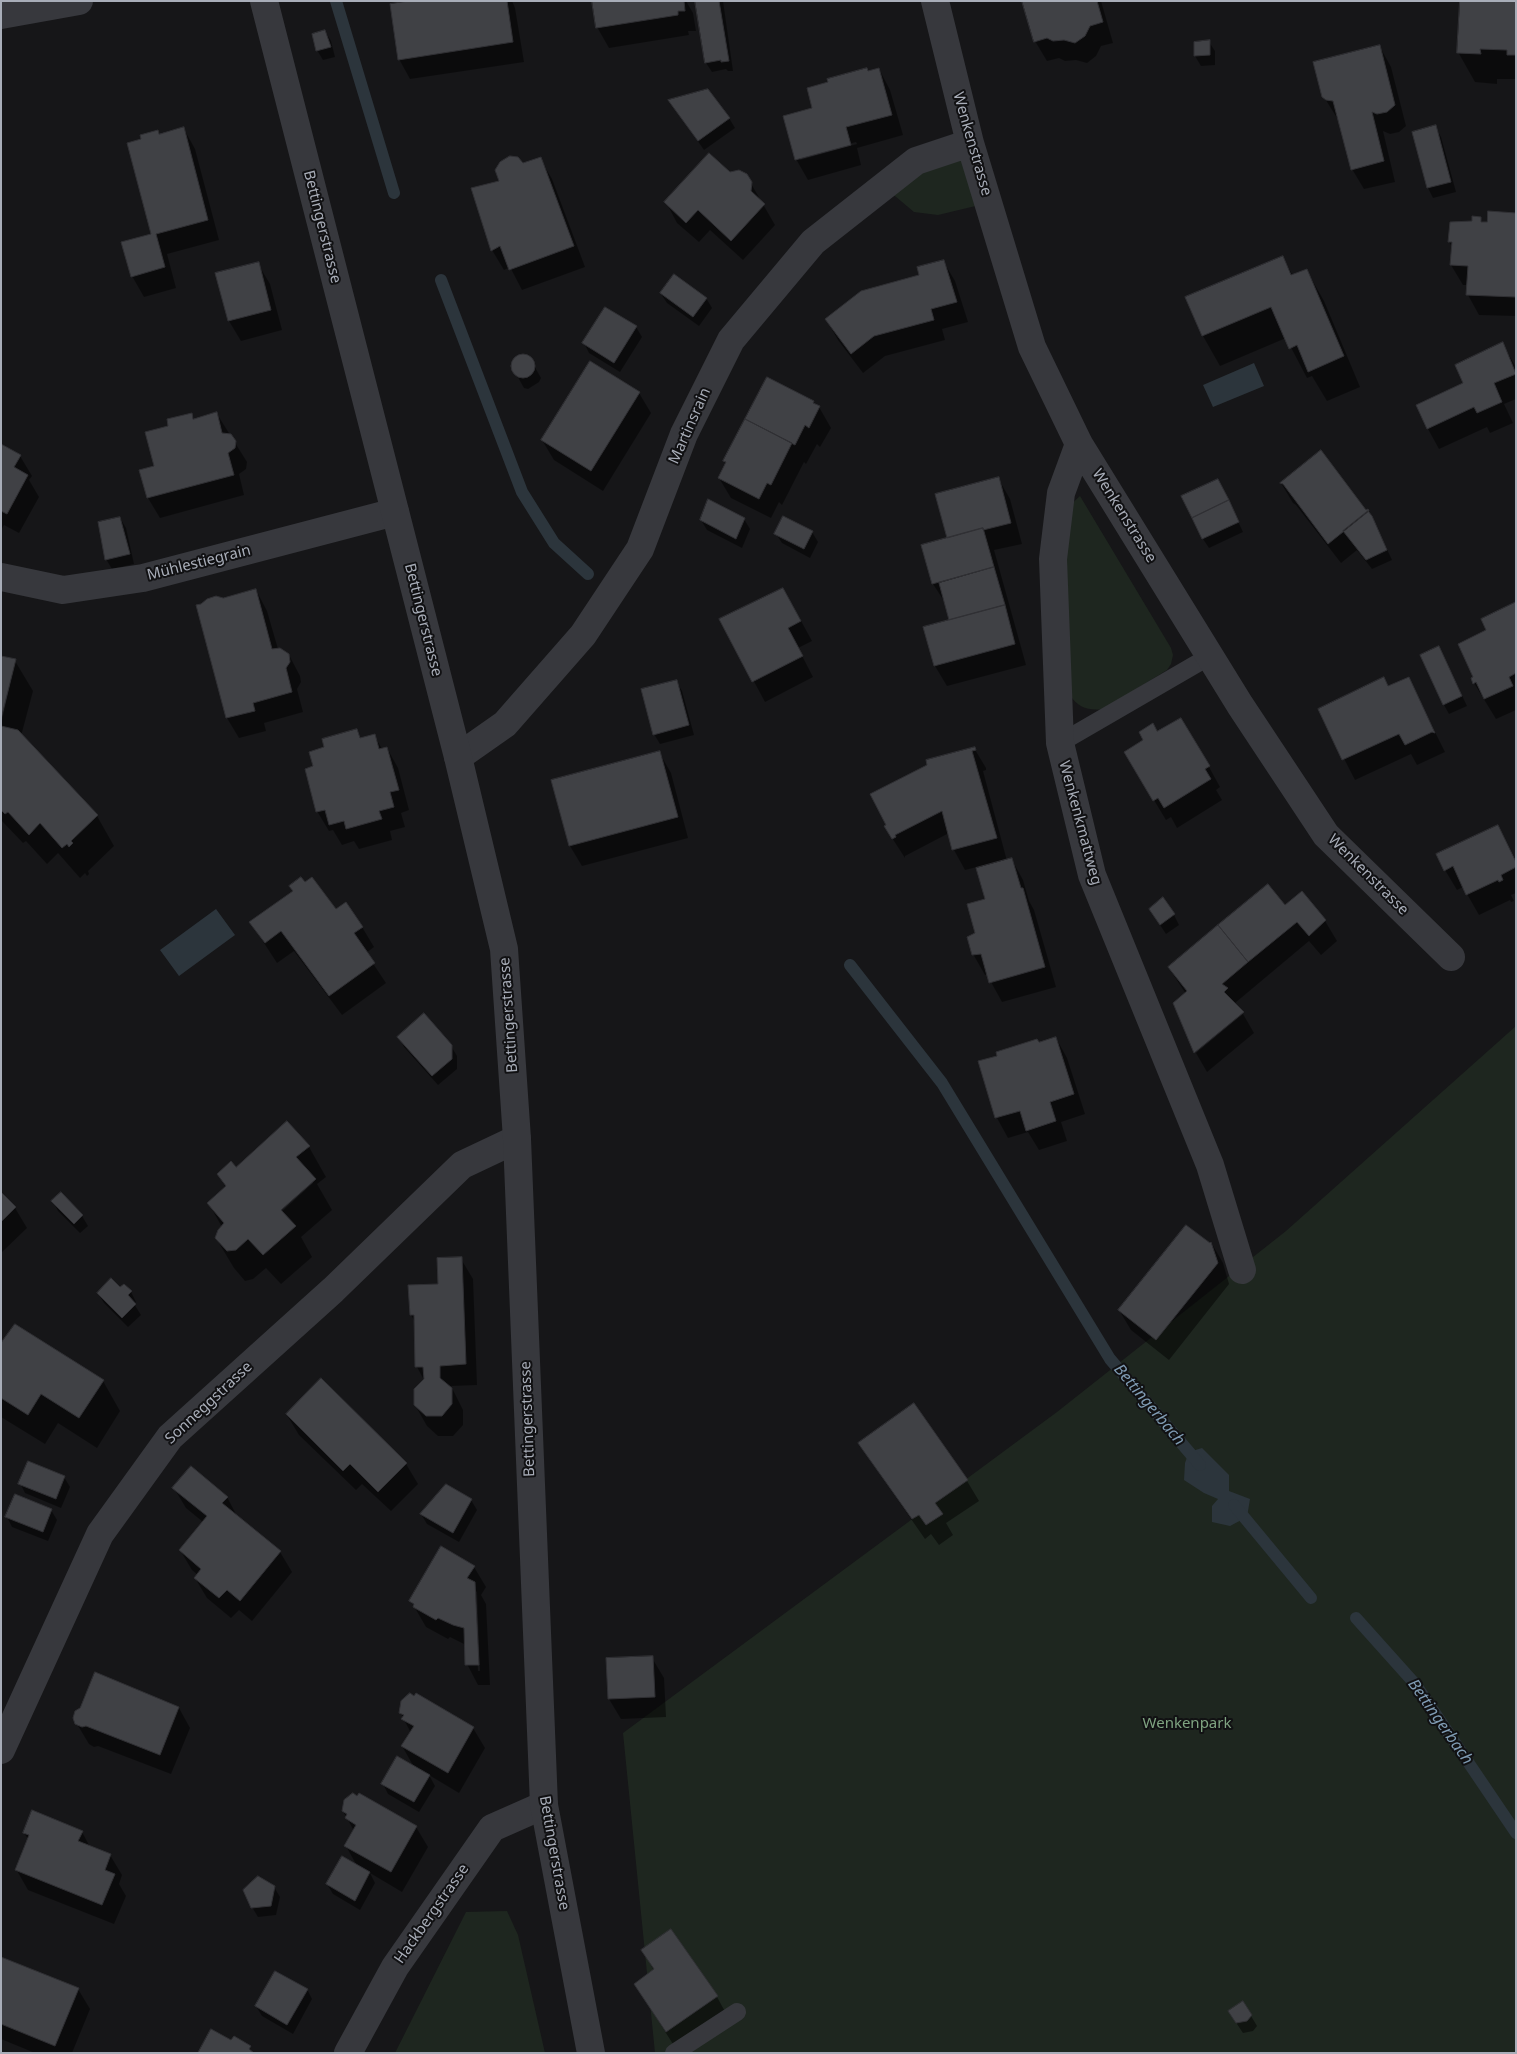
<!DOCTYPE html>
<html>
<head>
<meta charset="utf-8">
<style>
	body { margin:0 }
	#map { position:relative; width:1517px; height:2054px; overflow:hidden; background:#161618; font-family:"Noto Sans",sans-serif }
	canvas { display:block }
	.frame { position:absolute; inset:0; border:2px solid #a8adb8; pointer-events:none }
</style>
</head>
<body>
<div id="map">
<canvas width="1517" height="2054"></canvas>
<div class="frame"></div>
</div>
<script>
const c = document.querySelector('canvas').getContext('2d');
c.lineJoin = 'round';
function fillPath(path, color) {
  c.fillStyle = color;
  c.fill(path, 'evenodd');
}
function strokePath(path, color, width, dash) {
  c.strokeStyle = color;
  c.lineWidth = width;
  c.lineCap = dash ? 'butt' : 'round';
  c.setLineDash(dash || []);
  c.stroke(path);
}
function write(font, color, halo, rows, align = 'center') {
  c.font = font + ' "Noto Sans",sans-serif';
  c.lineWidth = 4;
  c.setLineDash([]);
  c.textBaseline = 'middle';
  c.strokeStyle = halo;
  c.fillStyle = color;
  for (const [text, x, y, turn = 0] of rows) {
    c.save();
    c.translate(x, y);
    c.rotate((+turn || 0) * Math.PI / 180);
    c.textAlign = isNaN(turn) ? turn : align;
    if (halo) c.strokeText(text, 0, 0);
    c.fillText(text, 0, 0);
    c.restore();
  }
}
const green = new Path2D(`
	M970,143L988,203L938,215L914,212L883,186Z
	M1080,496L1171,648L1173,655L1171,664L1167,670L1104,709C1089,711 1078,708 1070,695L1063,601L1067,508Z
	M1516,1026V2053H655L623,1733L1057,1412L1286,1231Z
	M507,1911L518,1935L545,2053H395L466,1912Z`);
const water = new Path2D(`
	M1254,363L1264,386L1213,407L1203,385Z
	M216,909L235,935L179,976L160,950Z
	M1202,1448L1229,1475V1491L1250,1499L1247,1517L1230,1526L1212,1522V1506L1218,1499L1204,1493L1184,1480L1185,1463L1189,1452Z`);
const shadow = new Path2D(`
	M417,1H512L515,8L524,62L410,79L399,59Z
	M593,1H686L693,13L696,31H688L689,35L609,48L597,27Z
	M696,1H723L733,71H728L726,69L712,72L706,63Z
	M1024,1H1101L1113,43L1101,46L1096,56L1087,63L1076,60L1065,61L1059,58L1047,61L1035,41Z
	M1516,1V79H1497V84L1475,82L1458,52Z
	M325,31L331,41L335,57L323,60L317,50Z
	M1209,42L1215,51V65L1201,66L1195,56Z
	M1380,47L1391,67L1406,126L1399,132L1390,134L1383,131L1395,182L1364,189L1352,169L1339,121L1322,94Z
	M879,69L890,90L903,135L857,148L861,165L808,180L796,159L814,109L868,72ZM856,142L857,144L800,160V157Z
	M670,101L729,118L735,128L704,150Z
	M1435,127L1441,137L1456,192L1433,198L1428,188L1413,132Z
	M184,129L195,149L219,240L167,254L176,288L144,297L132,276L153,235L159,135Z
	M540,159L552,179L585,267L522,290L510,267L504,270L492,250L501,182L523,164Z
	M730,173L746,175L775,225L743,260L710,230L699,242L677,223L666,202Z
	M1516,214V316L1479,315L1468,295V285H1463L1451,265L1453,248L1449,242L1480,218L1483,223L1488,224Z
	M1283,258L1293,276L1307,271L1324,301L1360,387L1327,401L1312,376L1307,378L1286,338L1220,366L1203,336L1187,298Z
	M943,261L955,281L968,322L942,329L945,340L885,356L863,373L838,340L826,319L921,276Z
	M258,264L270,284L282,330L241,341L229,321L217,274Z
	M661,294L706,298L712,308L699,326L667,303Z
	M636,327L642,337L620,372L589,353L584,343Z
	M1502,344L1516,367V399L1504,404L1513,423L1490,433L1487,427L1439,449L1428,429L1464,383Z
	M524,354L528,355L541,378L539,382L528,389L524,388L511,365L512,361Z
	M639,393L651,413L603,491L554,460L542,440Z
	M813,402L819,407L831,428L820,447L817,444L806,464L804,462L782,505L779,502L771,518L731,498L719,478L726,464L725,461Z
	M217,414L247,462L246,469L239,474L244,495L160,518L148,498L141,471L156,467L170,427L191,415L195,420Z
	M1,445L20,456L32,476L29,480L39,497L19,533L4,525L1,530Z
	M1321,452L1377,528L1392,560L1372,569L1357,550L1341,563L1296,505L1293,503L1281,483Z
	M998,478L1010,499L1022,544L994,550L1026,665L947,686L935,666L925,628L950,621L946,604L933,584Z
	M1223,490L1243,532L1209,548L1203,539Z
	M120,518L126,528L134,564L112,569L106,559Z
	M744,519L750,529L742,548L707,530L701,520Z
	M812,532L818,542L810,558L782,543L776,534Z
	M256,590L267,611L278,649L289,655L300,676L301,682L297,689L303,712L264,723L266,731L239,738L227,718L197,606Z
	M1516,604V710L1496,719L1474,683L1475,677L1488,630Z
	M795,610L812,641L798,648L813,677L765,702L721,620Z
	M1444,658L1467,706L1449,714L1444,705Z
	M15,661L33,691L21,736L97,816L114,846L88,871L89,874L87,876L85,873L80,878L58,853L47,864L26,841L23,843L1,820V725Z
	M1408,678L1445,752L1417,765L1411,754L1355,780L1319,710L1388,687Z
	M676,681L682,691L694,735L660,744L654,734Z
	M357,731L361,739L374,735L382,749L387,748L398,768L409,810L401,813L405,827L390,831L392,840L359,849L354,841L342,845L333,830L329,831L317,811L315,767L326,748Z
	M1157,733L1209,767L1220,787L1216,790L1222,800L1177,828L1171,817L1166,820L1137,772Z
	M974,748L986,768V770L983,771L1007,861L1012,860L1023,880L1029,901L1034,910L1056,987L1002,1002L991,982L988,974L985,975L973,954L986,900L977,867L965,870L954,850L949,833L905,856V858L885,827Z
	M659,752L671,773L688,838L582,866L570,846L553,781Z
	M1498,826L1516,860V893L1511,895L1514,901L1511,902L1510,900L1479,915L1463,887L1457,890L1445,870Z
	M294,892L336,911L362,927L374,947L366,953L386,983L342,1015L294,951L277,963L251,923Z
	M1301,893L1325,921L1337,941L1321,955L1309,941L1235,1003L1238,1007L1195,1050V1053L1175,1003L1186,994L1169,968L1285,907Z
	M1150,910L1174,915L1179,925L1166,934Z
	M1243,1014L1254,1033L1207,1072L1196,1053Z
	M399,1037L451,1046L457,1056V1069L438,1085L404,1047Z
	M1056,1038L1067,1058L1085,1114L1061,1122L1067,1141L1039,1150L1028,1132L1008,1138L997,1118L980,1062Z
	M309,1147L326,1177L317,1184L332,1210L301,1237L312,1257L281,1284L266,1268L253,1279L245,1281L234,1268L216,1238L222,1227L209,1204L226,1188L218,1174ZM313,1180V1183L278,1215L276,1213Z
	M1,1194L15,1208L27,1228L1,1253Z
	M53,1201L82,1216L88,1226L80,1233L58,1211Z
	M1212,1244L1223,1263L1229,1284L1169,1360L1131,1330L1119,1310Z
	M461,1259L473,1279L477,1385L451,1386L463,1410V1425L453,1436H438L427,1426L415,1405L424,1380L417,1367L415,1322L411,1315L410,1286L440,1285Z
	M120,1289L131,1292L136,1302L134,1304L141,1315L128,1327L104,1303L98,1293Z
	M1,1345L103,1381L120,1411L97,1448L58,1423L45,1444L1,1417Z
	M914,1405L967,1481L979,1501L946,1523L953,1535L939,1545L931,1534L925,1539L872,1463L860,1443Z
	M287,1415L406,1464L418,1484L391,1511L362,1484L356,1490L299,1435Z
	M64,1477L70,1487L61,1508L25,1493L20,1483Z
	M174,1488L227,1497L238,1518L280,1552L292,1572L252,1621L239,1610L231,1618L207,1598L195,1578L198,1575L192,1570L180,1550L203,1522L186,1508Z
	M471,1500L477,1510L459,1542L427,1524L421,1514Z
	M51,1510L57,1520L48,1541L12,1527L7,1517Z
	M474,1567L486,1587L481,1595L486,1604L490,1685H478L467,1664L466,1645L450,1637L448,1639L426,1627L411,1601ZM474,1589L477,1592L480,1671H478Z
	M652,1658L664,1678L666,1717L621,1719L609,1699L607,1659Z
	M179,1708L190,1728L171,1774L98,1746L94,1747L89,1744L77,1724Z
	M400,1712L473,1728L485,1748L459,1793L429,1775L435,1786L419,1812L388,1794L383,1784L414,1767L402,1746L411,1733Z
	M343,1811L416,1827L428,1847L402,1892L370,1873L375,1883L360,1910L333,1894L327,1884L357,1866L346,1846L354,1831Z
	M82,1832L90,1847L110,1855L122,1875L119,1884L126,1896L114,1924L28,1890L16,1869L28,1839L24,1833Z
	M274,1887L280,1897L276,1915L258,1917L252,1907Z
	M643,1950L717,1997L728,2017L678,2052L635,1984L654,1971Z
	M1,1958L78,1989L90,2009L72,2053H35L1,2039Z
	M307,1989L312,1999L293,2034L262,2016L256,2006Z
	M1251,2016L1257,2026L1253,2031L1243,2033L1235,2021Z`);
const stream = new Path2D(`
	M336,1L394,193
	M441,280L522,492L554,543L588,574
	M850,965L942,1083L1110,1359L1200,1465
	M1234,1505L1311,1598
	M1356,1618L1416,1685L1516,1833`);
const building = new Path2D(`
	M409,1H507L513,42L398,60L390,4Z
	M592,1H684L685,11H678V15L596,28Z
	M695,1H719L729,61L721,62V60L705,63Z
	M1022,1H1097L1103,22L1090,26L1085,36L1075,43L1064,40L1053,41L1047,38L1034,42Z
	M1460,1H1516V55H1507V50L1480,49L1481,54L1457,53Z
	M325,30L331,47L316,51L312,34Z
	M1210,40V55L1194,56V42Z
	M1380,45L1395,105L1387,112L1377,114L1372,112L1384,161L1351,170L1333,101L1326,100L1322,97L1313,62Z
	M867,68L868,71L879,68L892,115L846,127L851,145L795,160L783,116L812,108L807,88L828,82L827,79Z
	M708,89L730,118L698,141L668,100Z
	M1436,125L1451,182L1427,188L1412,132Z
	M184,127L208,220L156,234L165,267L131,277L121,242L151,234L127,143L141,139L140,135L158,130L159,134Z
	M709,153L730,172L739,170L747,174L752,182L751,191L765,204L731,241L698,210L686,223L664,202Z
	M510,156L518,157L523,163L541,157L574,246L509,270L500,246L491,251L471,188L499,181L495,170L500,162Z
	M1488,211L1516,213V297L1466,295L1468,266L1450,265L1452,242H1448L1450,222L1472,221V216L1481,217V222H1487Z
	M1283,256L1291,275L1307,269L1344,356L1308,372L1297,345L1289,349L1271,307L1202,336L1185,297Z
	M944,260L957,302L931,309L934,320L874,336L851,354L825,319L861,291L919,275L917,267Z
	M259,262L271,310L228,321L215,273Z
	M674,274L707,298L693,317L660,293Z
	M605,307L637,326L614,363L582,343Z
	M1503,342L1516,374L1494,383L1502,402L1477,413L1474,407L1427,429L1416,405L1463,383L1455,365Z
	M511 366a12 12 0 1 1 24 0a12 12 0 1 1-24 0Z
	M590,361L640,392L591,471L541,440Z
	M767,377L814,401L813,403L820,406L809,428L805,425L795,445L745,419Z
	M217,412L222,433L231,434L236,441L235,448L228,453L234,475L147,498L139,470L154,466L145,432L168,426L167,419L192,413L193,419Z
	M745,419L792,443L771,485L767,483L759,499L718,478L726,462L723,461Z
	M1,444L21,455L14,467L28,475L7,514L1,511Z
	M1321,450L1366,510L1368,509L1369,511L1328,544L1283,484L1280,483Z
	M999,477L1011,523L983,530V528L947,538L935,494Z
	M1218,479L1229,500L1192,518L1181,496Z
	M708,499L745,518L736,539L700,520Z
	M1229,500L1239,522L1202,539L1192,518Z
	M1368,511L1372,516L1387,550L1366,560L1343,531Z
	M783,516L813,531L804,549L774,534Z
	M120,517L130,554L105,560L98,522Z
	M983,528L994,567L932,584L921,545Z
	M994,567L1005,605L949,620L939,583Z
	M783,588L801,621L788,628L803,656L752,682L719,619Z
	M256,589L272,649L280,648L289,654L290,662L286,668L292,692L253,703L255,711L226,718L196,605L201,604L207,599L216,596L223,598Z
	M1516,602V673L1509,677L1513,686L1484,699L1476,682L1473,684L1471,678L1473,677L1458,644L1486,630L1481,619Z
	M1005,605L1015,644L934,666L923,627Z
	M1439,646L1462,696L1443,705L1420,655Z
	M1,656L16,659L1,719Z
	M1384,677L1388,686L1409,677L1435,733L1432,732L1405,745L1399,734L1342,760L1318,709Z
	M677,680L689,725L653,735L641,689Z
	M1181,718L1210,766L1205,769L1211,779L1164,808L1158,798L1153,801L1124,752L1143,740L1139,732L1153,723L1157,731Z
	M1,726L18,730L98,815L71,841L73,843L69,847L67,844L62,848L40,823L29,835L8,812L5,814L1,810Z
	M357,729L360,738L375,734L379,749L387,747L399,790L390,792L394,807L379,811L382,819L346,829L344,821L329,825L325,810L316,812L305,769L313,766L309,752L324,747L322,739Z
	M975,747L976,750L972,751L997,838L952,850L942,811L895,835L896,837L892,839L884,826L886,825L870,794L927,765L926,760Z
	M660,751L678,817L569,846L551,780Z
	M1498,825L1516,862V867L1501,875L1503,880L1499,882L1498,880L1466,895L1453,866L1444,871L1436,854Z
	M1012,858L1021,888H1023L1045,967L989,983L981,954L972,955L967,937L975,933L967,904L985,899L976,868Z
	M301,877L305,882L312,877L336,909L346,902L363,927L354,933L375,963L329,996L281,931L265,943L249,922L293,891L289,886Z
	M1268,884L1285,905L1302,891L1326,920L1309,936L1297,922L1248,962L1218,925Z
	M1163,897L1175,914L1160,925L1149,909Z
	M1218,925L1248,962L1222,984L1228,988L1224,992L1244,1012L1194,1053L1173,1003L1187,991L1168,967Z
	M424,1013L452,1045V1059L432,1076L397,1037Z
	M1056,1037L1074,1094L1050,1102L1056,1121L1026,1131L1020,1111L995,1118L978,1061L997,1056L996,1052L1037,1039L1039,1042Z
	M287,1121L310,1146L296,1157L316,1179L281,1210L296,1226L263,1255L248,1239L236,1250L227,1251L215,1238L218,1230L224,1223L207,1203L226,1186L217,1174L231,1161L236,1167Z
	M1,1192L16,1207L1,1222Z
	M61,1192L83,1215L74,1224L51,1201Z
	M1186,1225L1210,1243L1211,1242L1218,1263L1156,1340L1118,1310Z
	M462,1257L466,1364L440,1366V1378L452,1388V1404L442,1416H426L414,1405V1389L424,1379L423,1367H415L414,1315H410L408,1285L438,1284L437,1258Z
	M111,1278L120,1287L124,1284L132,1291L128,1295L136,1304L122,1318L97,1293Z
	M15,1324L104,1380L79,1418L41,1394L28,1415L1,1398V1343Z
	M321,1378L407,1463L378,1492L350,1464L343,1471L286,1414Z
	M914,1403L968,1480L935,1503L943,1514L926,1525L919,1515L912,1519L858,1443Z
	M28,1461L65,1476L56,1499L18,1484Z
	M191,1466L228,1497L222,1503L281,1551L240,1601L227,1590L219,1598L194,1578L201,1569L179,1550L207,1516L172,1488Z
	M446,1484L472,1499L453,1533L420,1514Z
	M15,1494L52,1509L43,1532L5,1517Z
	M441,1546L475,1566L467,1578L475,1582L479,1665H465L464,1628L453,1625L438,1618L436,1620L413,1607L414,1604L409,1601Z
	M653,1656L655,1697L608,1699L606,1658Z
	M95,1672L179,1707L160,1755L86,1726L82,1727L75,1724L73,1718L75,1711L80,1708Z
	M410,1693L414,1696L416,1693L474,1727L448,1773L401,1746L414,1726L401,1719L404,1715L399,1713L401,1701Z
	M397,1756L430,1775L414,1802L381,1784Z
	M353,1793L357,1796L359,1793L417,1826L391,1872L344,1846L356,1825L345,1818L347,1814L342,1811L344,1800Z
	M32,1810L83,1831L78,1841L111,1854L105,1870L115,1874L102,1905L15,1870L29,1835L23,1833Z
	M342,1856L370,1872L355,1901L326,1884Z
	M258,1876L275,1886L271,1906L251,1908L243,1890Z
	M671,1929L718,1996L666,2032L634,1984L654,1969L641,1950Z
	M1,1957L79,1988L55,2046L1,2024Z
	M275,1971L308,1989L287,2025L255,2006Z
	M1243,2001L1252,2015L1247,2021L1236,2023L1228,2011Z
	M211,2029L231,2040L234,2036L251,2046L249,2049L254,2053H198Z`);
const service = new Path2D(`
	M1060,743L1210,656
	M674,2053L737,2012`);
const minor = new Path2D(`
	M935,1L970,143L1032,347L1079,444L1240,705L1326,835L1451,957
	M1,15L79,1
	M1079,444L1061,493L1053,559L1060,743L1092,875L1210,1165L1242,1270
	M1,577L63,590L143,578L395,512
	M458,757L505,724L583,635L640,549L684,434L731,340L813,242L916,161L970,143
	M1,1750L100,1534L170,1437L333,1290L462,1165L517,1139
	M348,2053L395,1967L492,1828L544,1805`);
const tertiary = new Path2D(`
	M264,1L458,757L504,949L517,1139L544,1805L591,2053`);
const streetNames = [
	["Wenkenstrasse",972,144,74],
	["Bettingerstrasse",322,227,76],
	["Martinsrain",690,426,-66],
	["Wenkenstrasse",1124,516,58],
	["Mühlestiegrain",199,563,-14],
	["Bettingerstrasse",423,620,76],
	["Wenkenkmattweg",1080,823,75],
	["Wenkenstrasse",1368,875,45],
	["Bettingerstrasse",509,1015,-94],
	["Sonneggstrasse",209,1403,-43],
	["Bettingerstrasse",528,1419,-92],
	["Bettingerstrasse",554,1853,80],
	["Hackbergstrasse",432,1914,-55]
];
const parkNames = [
	["Wenkenpark",1187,1724]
];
const waterNames = [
	["Bettingerbach",1149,1405,50],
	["Bettingerbach",1440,1722,55]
];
fillPath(green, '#1e261f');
fillPath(water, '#2c353c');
fillPath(shadow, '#0007');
strokePath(stream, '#2c353c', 12);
fillPath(building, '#404145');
strokePath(building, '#303034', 1);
strokePath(service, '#37383d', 18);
strokePath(minor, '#37383d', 28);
strokePath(tertiary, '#37383d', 28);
write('15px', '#a8adb8', '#111113', streetNames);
write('15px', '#7fa381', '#111113', parkNames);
write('italic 16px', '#7f9bb3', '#111113', waterNames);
</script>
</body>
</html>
